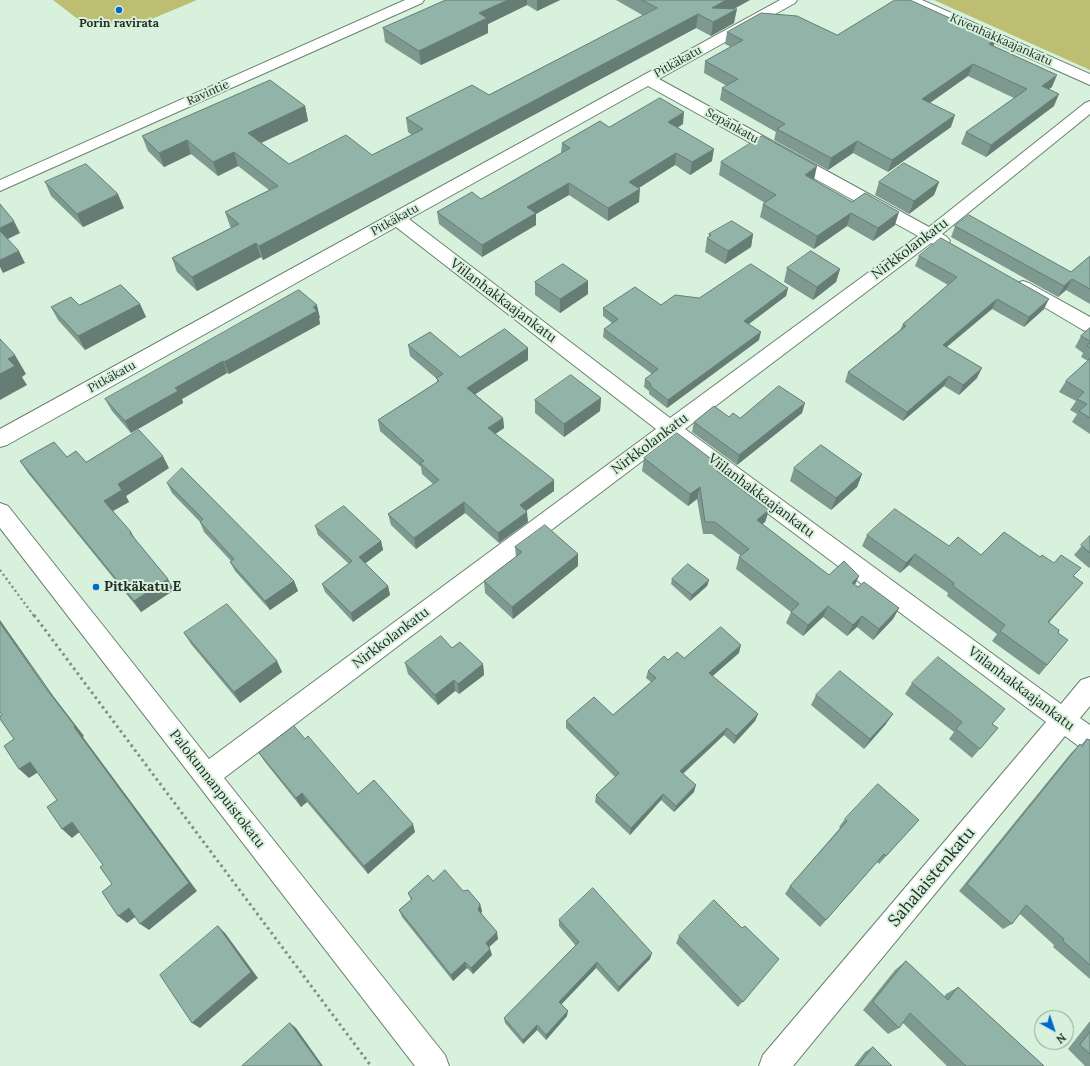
<!DOCTYPE html>
<html>
<head>
<meta charset="utf-8">
<style>
	body { margin:0 }
	#map { position:relative; width:1090px; height:1066px; overflow:hidden; background:#d7f1dc; font-family:Lora,serif }
	canvas { display:block }
	.north { position:absolute; left:1034px; top:1010px; width:40px; height:40px; box-sizing:border-box; background:#d7f1dc; border:1px solid #90a394; border-radius:50%; rotate:140deg; font-size:11px; font-weight:700; line-height:16px; text-align:center; color:#252f27 }
	.north::after { content:''; display:block; margin:auto; width:14px; height:18px; background:#0067cf; clip-path:polygon(50% 0,100% 100%,50% 72%,0 100%) }
</style>
</head>
<body>
<div id="map">
<canvas width="1090" height="1066"></canvas>
<div class="north">N</div>
</div>
<script>
const c = document.querySelector('canvas').getContext('2d');
c.lineJoin = 'round';
function fillPath(path, color) {
  c.fillStyle = color;
  c.fill(path, 'evenodd');
}
function strokePath(path, color, width, dash) {
  c.strokeStyle = color;
  c.lineWidth = width;
  c.lineCap = dash ? 'butt' : 'round';
  c.setLineDash(dash || []);
  c.stroke(path);
}
function write(font, color, halo, rows, align = 'center') {
  c.font = font + ' Lora,serif';
  c.lineWidth = 4;
  c.setLineDash([]);
  c.textBaseline = 'middle';
  c.strokeStyle = halo;
  c.fillStyle = color;
  for (const [text, x, y, turn = 0] of rows) {
    c.save();
    c.translate(x, y);
    c.rotate((+turn || 0) * Math.PI / 180);
    c.textAlign = isNaN(turn) ? turn : align;
    if (halo) c.strokeText(text, 0, 0);
    c.fillText(text, 0, 0);
    c.restore();
  }
}
const green = new Path2D(`
	M53,0H197L135,26L79,20Z
	M934,0H1090V70Z`);
const pathFar1 = new Path2D(`
	M0,570L34,616`);
const path = new Path2D(`
	M34,615L371,1066`);
const minor = new Path2D(`
	M780,0H797L795,3L659,79L929,227L1085,103L1090,101V114L942,234L947,237L950,241L947,245L941,247L931,243L685,429L1061,704L1081,680L1090,677V706L1080,718L1090,725V752L1081,748L1065,736L793,1066H759L763,1055L1046,722L670,440L224,778L445,1055L449,1066H415L0,528V503L8,506L209,759L656,429L396,227L7,445L0,447V429ZM648,86L918,236L670,418L409,219Z
	M904,0H922L1090,74V85L906,3Z
	M1023,281L1029,283L1090,317V332L1083,330L1017,291L1014,287L1017,283Z`);
const secondary = new Path2D(`
	M405,0H424L422,3L0,191V180Z`);
const wall = new Path2D(`
	M446,0H560L537,11L527,5L488,24V33L421,65L385,42L383,28Z
	M616,0H750L734,9V23L711,36L696,28L263,260L261,257L197,291L177,272L172,258L231,228L230,226L225,212L269,190L238,166L218,176L191,154L164,167L148,151L142,136L305,106L308,121L261,143L289,164L372,155L412,135L408,132L406,118L489,95L644,16Z
	M727,32L996,39L993,46L1052,87L1049,89L1054,106L986,157L961,144L966,132L1014,98L968,76L930,103L951,127L888,172L853,153L828,170L774,140L776,132L720,100L722,88L727,86L704,73L705,61L731,47L725,44Z
	M683,124L678,127L712,161L690,175L675,165L638,188L639,202L608,221L569,195L536,214V225L482,257L439,224L437,212L481,199L561,153L562,143L609,127Z
	M721,162L813,180L852,202L895,225L873,241L847,226L814,249L760,217L763,204L765,203L719,175Z
	M45,182L124,208L83,227L51,196Z
	M879,182H939L934,195L909,214L875,195Z
	M955,226L1071,272L1090,256V304L1066,290L1058,297L951,237Z
	M709,234H753L751,247L725,264L705,252L707,238L709,237Z
	M919,256L1044,309L1024,327L992,309L947,347L977,378L959,395L944,386L903,421L845,382L848,372L900,330L903,324L948,285L915,266Z
	M787,268L840,269L836,282L813,300L784,282Z
	M588,281V294L560,313L535,295V282Z
	M788,288L786,296L749,324L759,340L667,408L649,394V391L644,387L645,379L652,374L603,337L604,329L612,323L603,316V308L661,305L699,298Z
	M140,304L146,317L85,350L58,320L51,307L79,305Z
	M319,318L320,324L229,374L227,373L182,399L183,403L131,433L112,411L105,399L320,318Z
	M1090,328V434L1072,422L1077,414L1070,410L1076,401L1059,392L1066,381L1088,361L1081,357L1083,353L1075,347L1081,336Z
	M408,345L460,357L528,348V360L475,394L503,418L504,428L495,434L554,491L526,511L528,522L499,543L465,513L416,549L391,525L388,514L433,484L422,474L421,467L380,431L378,420L437,382V379L410,356Z
	M601,398L600,411L564,437L535,413V400Z
	M802,413L737,465L692,432L694,422L729,417L740,418Z
	M67,457L86,462L169,468L126,496L129,502L113,511L174,590L141,612L28,473L20,461Z
	M644,458L722,467L721,474L769,510L765,522L762,524L829,575L855,585L858,587L899,608L893,619L873,640L857,627L847,636L823,617L803,636L786,623L791,612L736,569L739,557L741,556L712,534H703L697,499L688,506L642,471Z
	M794,468L862,474L857,487L831,510L790,481Z
	M167,483L294,581L298,591L270,610L235,571L230,562L231,561L204,532L200,522L172,493Z
	M315,526L381,541L383,550L365,564L388,586L390,595L353,622L325,592L322,584L349,564L318,535Z
	M867,535L949,546L981,555L1040,557L1074,576L1083,583L1048,623L1058,633L1068,640L1039,675L992,641L997,634L947,596L948,593L909,565L900,573L862,546Z
	M1090,536V567L1089,568L1074,555Z
	M515,547L578,554V566L513,619L485,593L484,581L516,557Z
	M672,579L709,580L707,586L690,601L671,584Z
	M184,633L277,661L282,672L240,703L191,644Z
	M452,648L483,664L484,675L459,694L455,691L438,705L408,674L405,663Z
	M739,653L712,676L758,714L755,721L734,744L724,735L683,774L694,792L674,812L661,800L630,835L595,802L596,795L615,777L566,728V721L613,715L651,682L646,678L648,671L668,660Z
	M912,683L992,724L998,728L972,758L949,739L954,732L905,694Z
	M816,695L886,724L864,749L811,705Z
	M305,739L358,794L415,832L368,874L307,802L301,807L265,762L259,753Z
	M1087,739L1090,740V979L1053,947L1054,945L1020,914L1012,924L1003,929L959,891L1071,753L1080,744L1081,745Z
	M845,819L919,820L879,864L877,862L820,927L785,894L790,886L840,828L839,827Z
	M433,881L463,891L480,904L482,911L481,913L498,939L489,947L490,949L492,955L473,974L467,968L453,981L402,917L399,910L411,900L408,893Z
	M559,920L650,959L618,992L596,968L561,1004L567,1016L546,1040L537,1030L523,1044L505,1023L504,1018L576,946L559,926Z
	M742,928L779,959L738,1007L676,943L679,936Z
	M906,961L944,997L946,994L958,987L1044,1066H947L903,1023L899,1028L888,1034L863,1010L895,970Z
	M1090,1021V1066H1085L1068,1049Z
	M873,1047L892,1066H854L865,1052Z`);
const shadedWall = new Path2D(`
	M508,0H527V5L488,24V33L421,65L419,51L479,13Z
	M537,0H560L537,11Z
	M726,0H750L711,21L712,8Z
	M737,9L734,23L711,36L713,22Z
	M698,14L696,28L263,260L259,246Z
	M996,39L992,51L989,44Z
	M973,64L968,76L918,111L922,99Z
	M1057,75L1052,87L1037,98L1042,86Z
	M1059,94L1054,106L986,157L991,145Z
	M305,106L308,121L252,147L248,133Z
	M684,112L683,124L667,134L668,122Z
	M955,115L951,127L888,172L892,160Z
	M187,140L191,154L164,167L159,153Z
	M857,141L853,153L828,170L831,158Z
	M714,149L712,161L690,175L692,162Z
	M234,152L238,166L218,176L213,162Z
	M676,153L675,165L628,195L629,182Z
	M817,166L814,180L805,175Z
	M939,182L934,195L909,214L914,201Z
	M569,183V195L536,214V225L482,257V245L527,207Z
	M640,189L639,202L608,221V208Z
	M118,194L124,208L83,227L77,214Z
	M899,212L895,225L873,241L878,228Z
	M851,213L847,226L814,249L817,236Z
	M14,221L20,233L4,241L0,233V228Z
	M753,234L751,247L725,264L728,251Z
	M256,243L261,257L197,291L192,277Z
	M19,251L25,263L3,273L0,267V260Z
	M840,269L836,282L813,300L817,287Z
	M1072,279L1066,290L1058,297L1064,286Z
	M588,281V294L560,313V299Z
	M788,288L786,296L742,329L744,321Z
	M997,299L992,309L938,354L943,345Z
	M1049,299L1044,309L1024,327L1029,317Z
	M140,304L146,317L85,350L78,336Z
	M317,305L320,318H319L320,324L229,374L224,362Z
	M761,332L759,340L667,408L668,400Z
	M528,348V360L468,399L467,388Z
	M15,355L26,374L22,377L27,385L0,400V374L8,359Z
	M223,361L227,373L182,399L183,403L131,433L125,421L175,388Z
	M982,368L977,378L959,395L963,385Z
	M949,376L944,386L903,421L907,412Z
	M601,398L600,411L564,437V424Z
	M805,403L802,413L737,465L739,455Z
	M503,418L504,428L488,439V428Z
	M163,456L169,468L126,496L129,502L111,512L104,501L118,484Z
	M722,467L720,479L717,471Z
	M862,474L857,487L831,510L836,498Z
	M554,480V491L520,515V505Z
	M700,487L697,499L688,506L690,494Z
	M464,502L465,513L416,549L414,538Z
	M769,510L765,522L753,532L757,520Z
	M527,512L528,522L499,543L498,533Z
	M131,532L138,544L130,533Z
	M381,541L383,550L361,566L359,557Z
	M578,554V566L513,619L512,607Z
	M915,554L909,565L900,573L906,563Z
	M859,576L854,587L852,583Z
	M168,579L174,590L141,612L134,601Z
	M709,580L707,586L690,601L692,595Z
	M294,581L298,591L270,610L265,601Z
	M1083,583L1074,593L1040,633L1048,622Z
	M388,586L390,595L353,622L351,613Z
	M828,606L823,617L803,636L808,625Z
	M899,608L893,619L873,640L879,629Z
	M862,616L857,627L847,636L853,625Z
	M0,620L54,697L84,736L83,737L197,891L149,930L140,924L74,727L0,623Z
	M741,645L739,653L707,681L709,673Z
	M277,661L282,672L240,703L234,692Z
	M483,664L484,675L459,694L458,684Z
	M454,680L455,691L438,705L435,695Z
	M758,714L755,721L734,744L736,736Z
	M893,714L886,724L864,749L870,739Z
	M727,728L724,735L678,778L680,771Z
	M30,762L40,771L29,778L19,769Z
	M696,785L694,792L674,812L676,806Z
	M302,793L307,802L301,807L296,798Z
	M663,794L661,800L630,835L631,828Z
	M72,822L82,830L72,838L62,829Z
	M413,824L415,832L368,874L364,866Z
	M480,904L482,911L480,917L478,910Z
	M129,908L138,915L127,923L118,916Z
	M218,926L225,933L258,978L200,1028L192,1023Z
	M497,932L498,939L487,949L486,943Z
	M490,949L492,955L473,974L471,968Z
	M652,953L650,959L618,992L619,987Z
	M465,962L467,968L453,981L451,975Z
	M597,962L596,968L559,1007V1002Z
	M568,1011L567,1016L546,1040V1035Z
	M290,1023L296,1028L323,1066H321Z
	M537,1025V1030L523,1044V1040Z`);
const building = new Path2D(`
	M446,0H508L479,13L487,18L419,51L383,28Z
	M642,0H726L712,8L737,9L713,22L698,14L259,246L256,243L192,277L172,258L239,224L225,212L278,186L234,152L213,162L187,140L159,153L142,136L270,80L305,106L248,133L289,164L346,135L372,155L423,129L406,118L472,85L489,95L657,8Z
	M895,0H910L996,39L989,44L1057,75L1042,86L1059,94L991,145L966,132L1027,89L973,64L922,99L955,115L892,160L857,141L831,158L777,129L785,124L722,88L738,79L705,61L743,40L727,32L761,13L797,16L837,35Z
	M660,98L684,112L668,122L714,149L692,162L676,153L629,182L640,189L608,208L569,183L527,207L536,213L482,245L437,212L472,192L481,199L570,148L562,143L600,121L609,127Z
	M762,136L817,166L805,175L852,202L865,193L899,212L878,228L851,213L817,236L763,204L776,195L721,162Z
	M904,163L939,182L914,201L879,182Z
	M86,164L118,194L77,214L45,182Z
	M0,204L14,221L0,228Z
	M969,215L1071,272L1090,256V289L1072,279L1064,286L955,226Z
	M732,221L753,234L728,251L707,238L711,235L709,234Z
	M0,231L19,251L0,260Z
	M941,238L1049,299L1029,317L997,299L943,345L982,368L963,385L949,376L907,412L848,372L906,326L903,324L957,277L919,256Z
	M811,251L840,269L817,287L787,268Z
	M563,264L588,281L560,299L535,282Z
	M751,264L788,288L744,321L761,332L668,400L650,386L651,384L645,379L658,369L604,329L618,319L603,308L635,287L661,305L675,295L699,298Z
	M121,285L140,304L78,336L51,307L71,297L79,305Z
	M299,290L317,305L313,307L317,311L224,362L223,361L175,388L178,391L125,421L105,399Z
	M1090,328V341L1081,336Z
	M505,329L528,348L467,388L503,418L488,428L554,480L520,505L527,512L498,533L464,502L414,538L388,514L439,480L420,463L424,461L378,420L439,381L436,378L443,374L408,345L430,332L460,357Z
	M0,339L15,355L8,359L15,366L0,374Z
	M1090,343V348L1087,346Z
	M1090,359V418L1079,411L1087,404L1077,399L1084,392L1066,381Z
	M571,375L601,398L564,424L535,400Z
	M779,386L805,403L739,455L694,422L714,406L729,417L733,413L740,418Z
	M139,430L163,456L118,484L122,490L104,501L131,532L130,533L168,579L134,601L20,461L54,442L67,457L76,451L86,462Z
	M677,433L722,467L717,471L769,510L757,520L829,575L844,561L859,576L852,583L858,587L864,582L899,608L879,629L862,616L853,625L828,606L808,625L791,612L799,604L739,557L749,549L715,522H705L700,487L690,494L644,458Z
	M821,445L862,474L836,498L794,468Z
	M182,468L294,581L265,601L230,562L234,559L200,522L203,519L167,483Z
	M344,506L381,541L359,557L388,586L351,613L322,584L352,561L315,526Z
	M895,509L949,546L958,537L981,555L1004,532L1040,557L1042,555L1054,563L1061,555L1081,568L1073,576L1083,583L1048,622L1059,630L1058,633L1068,640L1047,665L1000,631L1005,625L953,586L954,583L915,554L906,563L867,535Z
	M545,525L578,554L512,607L484,581L522,552L515,547Z
	M1090,536V553L1081,545Z
	M688,564L709,580L692,595L672,579Z
	M227,604L277,661L234,692L184,633Z
	M0,623L44,686L75,726L74,727L189,883L140,924L129,908L118,916L102,892L112,884L100,867L103,865L72,822L62,829L47,807L57,800L30,762L19,769L4,746L14,739L0,719V716L2,715L0,712Z
	M721,627L741,645L709,673L758,714L736,736L727,728L680,771L696,785L676,806L663,794L631,828L596,795L619,773L566,721L594,697L613,715L656,678L648,671L664,656L668,660L677,652L684,658Z
	M441,636L452,648L460,642L483,664L458,684L454,680L435,695L405,663Z
	M938,657L1005,709L992,724L998,728L980,749L956,729L962,722L912,683Z
	M840,671L893,714L870,739L816,695Z
	M294,726L305,739L308,736L358,794L374,780L413,824L364,866L302,793L296,798L259,753Z
	M1087,739L1090,740V965L1063,941L1064,939L1026,905L1012,924L967,884L1080,744L1082,746Z
	M878,784L919,820L886,856L884,854L826,920L790,886L847,821L845,819Z
	M445,870L463,891L468,890L480,904L478,910L497,932L486,943L490,949L471,968L465,962L451,975L399,910L412,899L408,893L428,875L433,881Z
	M593,888L652,953L619,987L597,962L559,1002L568,1011L546,1035L537,1025L523,1040L504,1018L579,942L559,920Z
	M714,900L742,928L745,926L779,959L743,1002L679,936Z
	M218,926L251,972L192,1023L160,975Z
	M906,961L948,1000L958,987L1044,1066H966L910,1013L899,1028L873,1002Z
	M290,1023L321,1066H242Z
	M1090,1032V1054L1080,1045Z
	M873,1047L892,1066H858Z`);
const markers = [
	[119,10,4,"#0067cf"],
	[96,587,4,"#0067cf"]
];
const farPoinames = [
	["Porin ravirata",119,24]
];
const farStreetnames = [
	["Kivenhakkaajankatu",1001,40,24],
	["Pitkäkatu",678,62,-29],
	["Ravintie",208,93,-24],
	["Sepänkatu",732,126,29],
	["Pitkäkatu",395,220,-29],
	["Pitkäkatu",112,377,-29]
];
const streetNames = [
	["Nirkkolankatu",910,249,-37],
	["Viilanhakkaajankatu",503,301,37],
	["Nirkkolankatu",650,444,-37],
	["Viilanhakkaajankatu",761,496,37],
	["Nirkkolankatu",391,638,-37],
	["Viilanhakkaajankatu",1021,689,37],
	["Palokunnanpuistokatu",217,789,52]
];
const poiNames = [
	["Pitkäkatu E",104,587]
];
const nearStreetnames = [
	["Sahalaistenkatu",932,877,-50]
];
fillPath(green, '#bebe72');
strokePath(minor, '#69816e', 2);
strokePath(secondary, '#69816e', 2);
strokePath(pathFar1, '#7e9082', 2.5, [2, 3]);
strokePath(path, '#7e9082', 3, [2.5, 3.5]);
fillPath(minor, '#fff');
fillPath(secondary, '#fff');
fillPath(wall, '#7e9a90');
fillPath(shadedWall, '#667d76');
fillPath(building, '#92b3a8');
strokePath(building, '#667d76', 1);
for (const [x, y, r, color] of markers) {
  const dot = new Path2D();
  dot.arc(x, y, r, 0, 2 * Math.PI);
  c.fillStyle = color;
  c.fill(dot);
  strokePath(dot, '#d7f1dc', 1.5);
}
write('bold 12px', '#252f27', '#d7f1dc', farPoinames);
write('12px', '#252f27', '#d7f1dc', farStreetnames);
write('14px', '#252f27', '#d7f1dc', streetNames);
write('bold 14px', '#252f27', '#d7f1dc', poiNames, 'left');
write('17px', '#252f27', '#d7f1dc', nearStreetnames);
</script>
</body>
</html>
